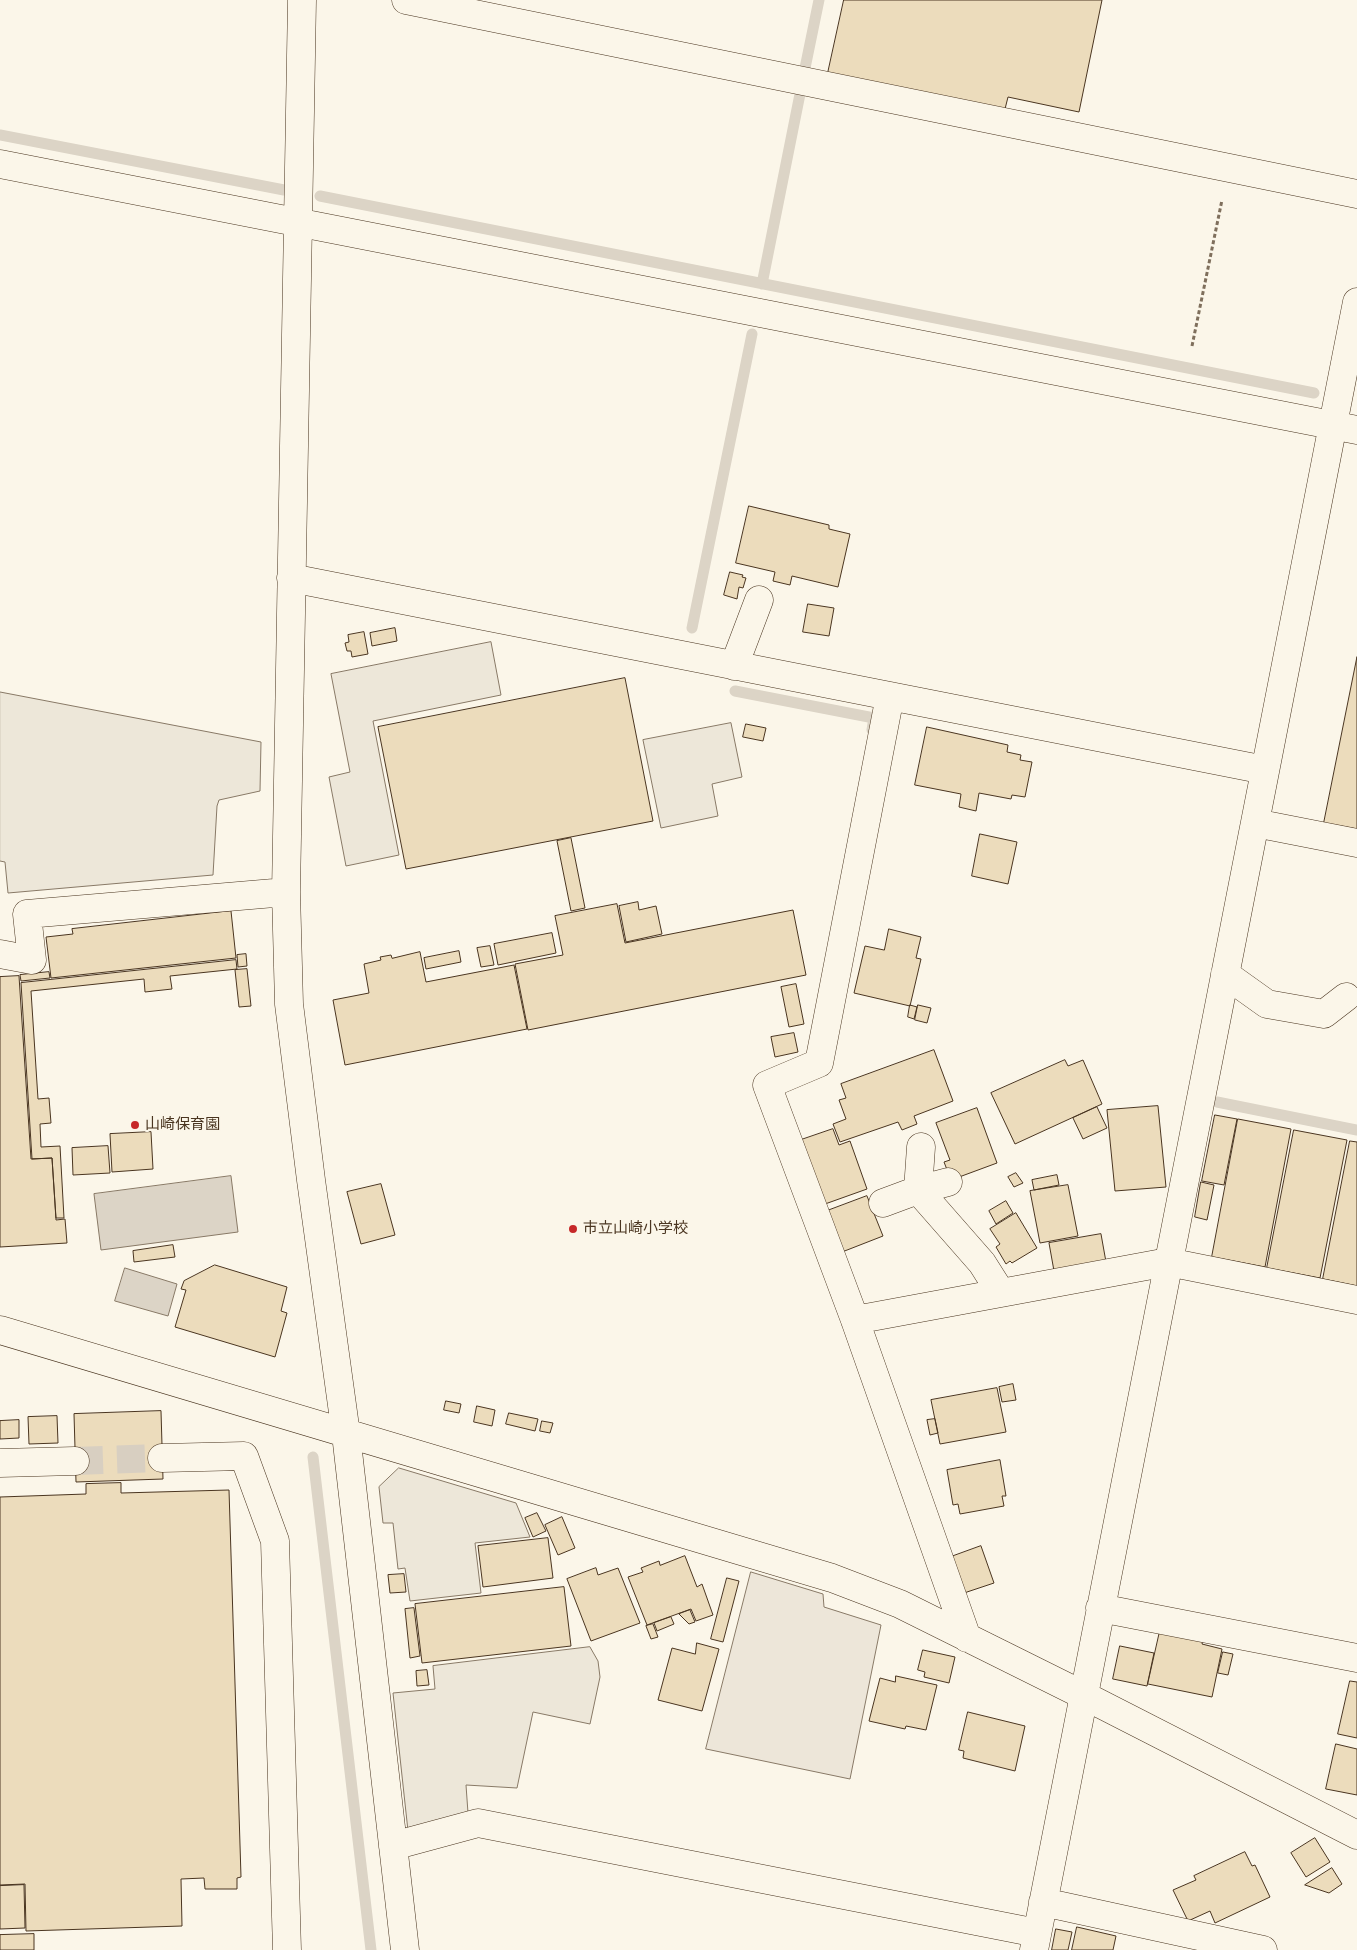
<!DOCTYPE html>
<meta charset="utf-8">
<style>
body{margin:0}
canvas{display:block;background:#fbf6e9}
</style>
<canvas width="1357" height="1950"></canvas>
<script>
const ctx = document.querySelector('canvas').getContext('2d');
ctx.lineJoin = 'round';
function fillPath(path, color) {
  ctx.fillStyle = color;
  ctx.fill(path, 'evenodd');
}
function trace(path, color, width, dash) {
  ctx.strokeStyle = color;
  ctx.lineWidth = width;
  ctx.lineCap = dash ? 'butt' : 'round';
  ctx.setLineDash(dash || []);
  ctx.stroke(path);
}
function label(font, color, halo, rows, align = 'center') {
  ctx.font = font + ' Literata,"Noto Sans JP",serif';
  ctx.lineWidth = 4;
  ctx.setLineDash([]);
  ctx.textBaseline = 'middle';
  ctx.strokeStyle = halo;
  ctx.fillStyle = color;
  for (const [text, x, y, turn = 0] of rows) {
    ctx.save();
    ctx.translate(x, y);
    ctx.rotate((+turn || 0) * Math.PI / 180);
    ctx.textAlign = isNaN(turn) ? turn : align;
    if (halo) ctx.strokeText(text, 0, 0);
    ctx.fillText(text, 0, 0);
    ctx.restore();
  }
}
const green = new Path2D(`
 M751 1572 823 1594 824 1607 881 1625 850 1779 706 1749Z`);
const parking = new Path2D(`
 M491 642 501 695 373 721 399 855 346 866 329 777 350 772 331 674Z
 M0 692 261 742 260 791 219 800 217 806 213 875 8 893 5 862 0 861Z
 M731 723 742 777 712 784 718 816 661 828 643 740Z
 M399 1468 516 1503 530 1537 475 1543 481 1593 410 1601 405 1568 398 1569 393 1523H383L379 1487Z
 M590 1647 598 1661 600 1677 590 1724 533 1712 517 1788 466 1785 468 1813 408 1831 393 1693 435 1689 433 1666Z`);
const water = new Path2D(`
 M231 1176 238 1232 101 1250 94 1194Z
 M125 1268 177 1284 168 1316 115 1301Z`);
const stream = new Path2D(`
 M804 73 819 0
 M0 135 284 190
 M320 196 1314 393
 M762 284 801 89
 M692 628 752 334
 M735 691 874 718 872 730
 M1217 1102 1357 1130
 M313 1457 371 1950`);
const building = new Path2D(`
 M844 0H1102L1079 112 1008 97 1005 109 828 73Z
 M749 506 829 525V529L850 534 838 587 792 576 790 585 773 581 775 572 736 563Z
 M730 572 743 575 742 577 746 578 743 588 739 587 737 599 724 595Z
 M808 604 834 608 829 636 803 632Z
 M395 628 397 641 372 646 370 633Z
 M364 632 368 654 352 657 351 651H347L345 643 349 642 348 635Z
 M1357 657V829L1324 823Z
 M625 678 653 821 406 869 378 727Z
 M746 724 766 728 763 741 743 737Z
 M927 727 1008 745 1007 752 1021 755 1020 760 1032 762 1025 797 1012 795 1011 799 979 793 976 811 959 807 961 794 915 785Z
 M980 834 1017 842 1008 884 972 876Z
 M571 838 585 908 571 911 557 841Z
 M638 902 639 910 656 906 662 934 626 942 619 906Z
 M617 904 625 943 793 910 806 975 528 1030 515 964 563 955 555 916Z
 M231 911 236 958 51 978 46 937 73 934 72 929Z
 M889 929 921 937 916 958 921 959 910 1006 854 993 865 946 884 950Z
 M552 933 556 953 498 965 494 944Z
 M490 946 494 965 481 967 477 948Z
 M459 951 461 962 426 969 424 958Z
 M420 952 426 982 514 965 527 1029 345 1065 333 1000 369 993 364 964 381 960 380 957 391 955 392 958Z
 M246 954 247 966 238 967 237 955Z
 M236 960 237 969 170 976 172 989 145 992 144 979 31 991 38 1099 49 1098 51 1123 40 1124 41 1147 60 1146 64 1218H56L52 1158 32 1159 21 983Z
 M247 969 251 1006 239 1007 235 970Z
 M49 972 50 978 21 981 20 975Z
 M19 976 31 1159 52 1158 56 1220 65 1219 67 1243 0 1247V977Z
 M796 984 804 1024 789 1027 781 987Z
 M910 1005 917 1007 914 1019 908 1017Z
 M918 1005 931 1008 927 1023 915 1020Z
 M794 1033 798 1052 775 1057 771 1037Z
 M934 1050 953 1101 914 1116 917 1124 902 1130 898 1122 840 1142 833 1124 846 1119 839 1100 846 1098 841 1084Z
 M1065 1060 1068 1066 1083 1060 1102 1104 1015 1144 991 1093Z
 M1158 1106 1166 1187 1115 1191 1107 1110Z
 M1097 1107 1107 1128 1083 1139 1073 1118Z
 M977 1108 997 1163 951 1180 944 1162 950 1160 936 1123Z
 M1215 1115 1237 1119 1224 1185 1202 1181Z
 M1238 1119 1291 1129 1265 1267 1212 1257Z
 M833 1129 839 1145 850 1141 867 1189 825 1204 801 1140Z
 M1294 1130 1347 1140 1320 1278 1267 1268Z
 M151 1132 153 1169 112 1172 110 1134Z
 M1350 1141 1357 1142V1286L1323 1279Z
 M108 1146 110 1173 73 1175 72 1148Z
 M1016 1173 1023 1183 1014 1187 1008 1177Z
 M1057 1175 1059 1185 1034 1190 1032 1180Z
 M1201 1182 1214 1185 1207 1220 1195 1217Z
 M381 1184 395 1235 361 1244 347 1192Z
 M1068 1185 1078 1236 1040 1243 1030 1191Z
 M867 1196 883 1236 842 1252 827 1211Z
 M1006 1201 1013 1213 996 1224 989 1211Z
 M1016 1213 1037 1248 1012 1263 1010 1261 1006 1264 996 1247 1000 1244 990 1229Z
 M1101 1234 1106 1262 1054 1271 1049 1243Z
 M173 1245 175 1257 134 1262 133 1251Z
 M215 1265 287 1287 281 1311 287 1313 275 1357 175 1327 186 1290 181 1289 184 1281Z
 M1013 1384 1016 1400 1002 1402 999 1387Z
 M997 1388 1006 1432 940 1444 931 1400Z
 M446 1401 461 1404 459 1413 444 1410Z
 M477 1406 495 1410 492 1426 474 1422Z
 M161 1411 163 1479 76 1482 74 1414Z
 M509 1413 538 1419 535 1431 506 1424Z
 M57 1416 58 1443 29 1444 28 1417Z
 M935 1419 938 1433 930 1435 927 1420Z
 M19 1420V1438L0 1439V1421Z
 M542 1421 553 1423 550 1433 540 1431Z
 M1000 1460 1006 1496H1002L1004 1506 960 1514 958 1504 953 1505 947 1470Z
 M121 1483V1493L229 1490 241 1877 237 1878V1889H205L204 1878 181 1879 182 1926 26 1931 25 1884 0 1885V1497L86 1494V1484Z
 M537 1513 546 1531 533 1537 525 1518Z
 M562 1517 575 1548 558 1555 545 1525Z
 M548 1538 553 1578 483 1587 478 1546Z
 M981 1546 994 1583 961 1594 948 1558Z
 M685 1556 697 1587 702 1584 713 1615 696 1621 691 1609 647 1625 628 1577 643 1572 641 1568 659 1561 660 1565Z
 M596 1568 598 1575 618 1568 640 1623 591 1641 567 1579Z
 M404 1574 406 1592 390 1593 388 1575Z
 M727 1578 739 1581 723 1642 711 1639Z
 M564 1587 571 1646 422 1663 415 1604Z
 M414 1608 420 1656 410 1658 405 1609Z
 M690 1610 695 1622 689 1624 679 1614Z
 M671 1617 674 1624 657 1631 654 1623Z
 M653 1624 658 1637 651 1639 646 1626Z
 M1160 1631 1203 1640 1202 1644 1222 1649 1212 1697 1148 1684Z
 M697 1643 719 1649 702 1711 658 1700 672 1648 695 1654Z
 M1120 1646 1154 1653 1147 1686 1113 1679Z
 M923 1650 955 1657 949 1683 924 1677 925 1672 918 1670Z
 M1223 1652 1233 1654 1228 1675 1218 1673Z
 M427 1670 429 1685 417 1686 416 1671Z
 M896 1676 937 1685 926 1730 906 1726 905 1729 869 1721 880 1678 895 1682Z
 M1350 1681 1357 1682V1738L1338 1734Z
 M968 1712 1025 1726 1015 1771 963 1758 964 1751 959 1750Z
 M1336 1744 1357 1749V1795L1326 1789Z
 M1315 1838 1330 1862 1306 1877 1291 1853Z
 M1245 1852 1252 1866 1255 1865 1270 1897 1215 1923 1210 1911 1188 1921 1173 1890 1196 1880 1194 1876Z
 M1332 1868 1342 1884 1329 1893 1305 1885Z
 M24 1885 25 1928 0 1929V1886Z
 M1077 1927 1116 1936 1113 1950H1072Z
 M1056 1929 1072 1932 1068 1950H1052Z
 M34 1934V1950H0V1935Z`);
const minorTunnel = new Path2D(`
 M75 1461 162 1458`);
const path = new Path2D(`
 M1192 346 1222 200`);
const minor = new Path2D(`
 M302 0 286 892 289 1004 311 1180 346 1434 405 1950
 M406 0 1357 194
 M0 164 1357 430
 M291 578 1265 770
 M734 666 759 600
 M890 696 819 1063 767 1085 855 1320 967 1638
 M1255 823 1357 843
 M0 954 32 960 27 914 286 892
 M1225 974 1267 1004 1324 1014 1346 997
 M921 1147 918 1190 982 1263 1001 1293
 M883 1203 918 1190 948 1182
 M855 1320 1168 1262 1357 1300
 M0 1330 832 1578 900 1604 1083 1695 1357 1835
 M162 1458 244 1456 275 1541 287 1950
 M0 1463 75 1461
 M1100 1608 1357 1658
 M393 1846 478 1823 1037 1933
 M1043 1902 1263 1950
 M1034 1950 1357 302`);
const markers = [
 [135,1125,5,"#c62828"],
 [573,1229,5,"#c62828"]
];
const poiNames = [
 ["山崎保育園",145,1125],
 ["市立山崎小学校",583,1229]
];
fillPath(green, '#ede6d9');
trace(green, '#887966', 1);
fillPath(parking, '#ede7d9');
trace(parking, '#887966', 1);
fillPath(water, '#dcd4c6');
trace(water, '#887966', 1);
trace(stream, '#dcd4c6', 11);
fillPath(building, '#ecdcbc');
trace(building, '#4a3520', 1);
trace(minorTunnel, '#d8cfc1', 28, [28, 14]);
trace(minor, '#4a3520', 29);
trace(path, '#7f6f5c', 3, [4, 2.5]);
trace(minor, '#fbf6e9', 28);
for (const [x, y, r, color] of markers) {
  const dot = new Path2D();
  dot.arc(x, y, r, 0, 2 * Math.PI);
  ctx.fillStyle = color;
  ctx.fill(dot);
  trace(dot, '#fbf6e9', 2);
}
label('15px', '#4a3520', '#fbf6e9', poiNames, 'left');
</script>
